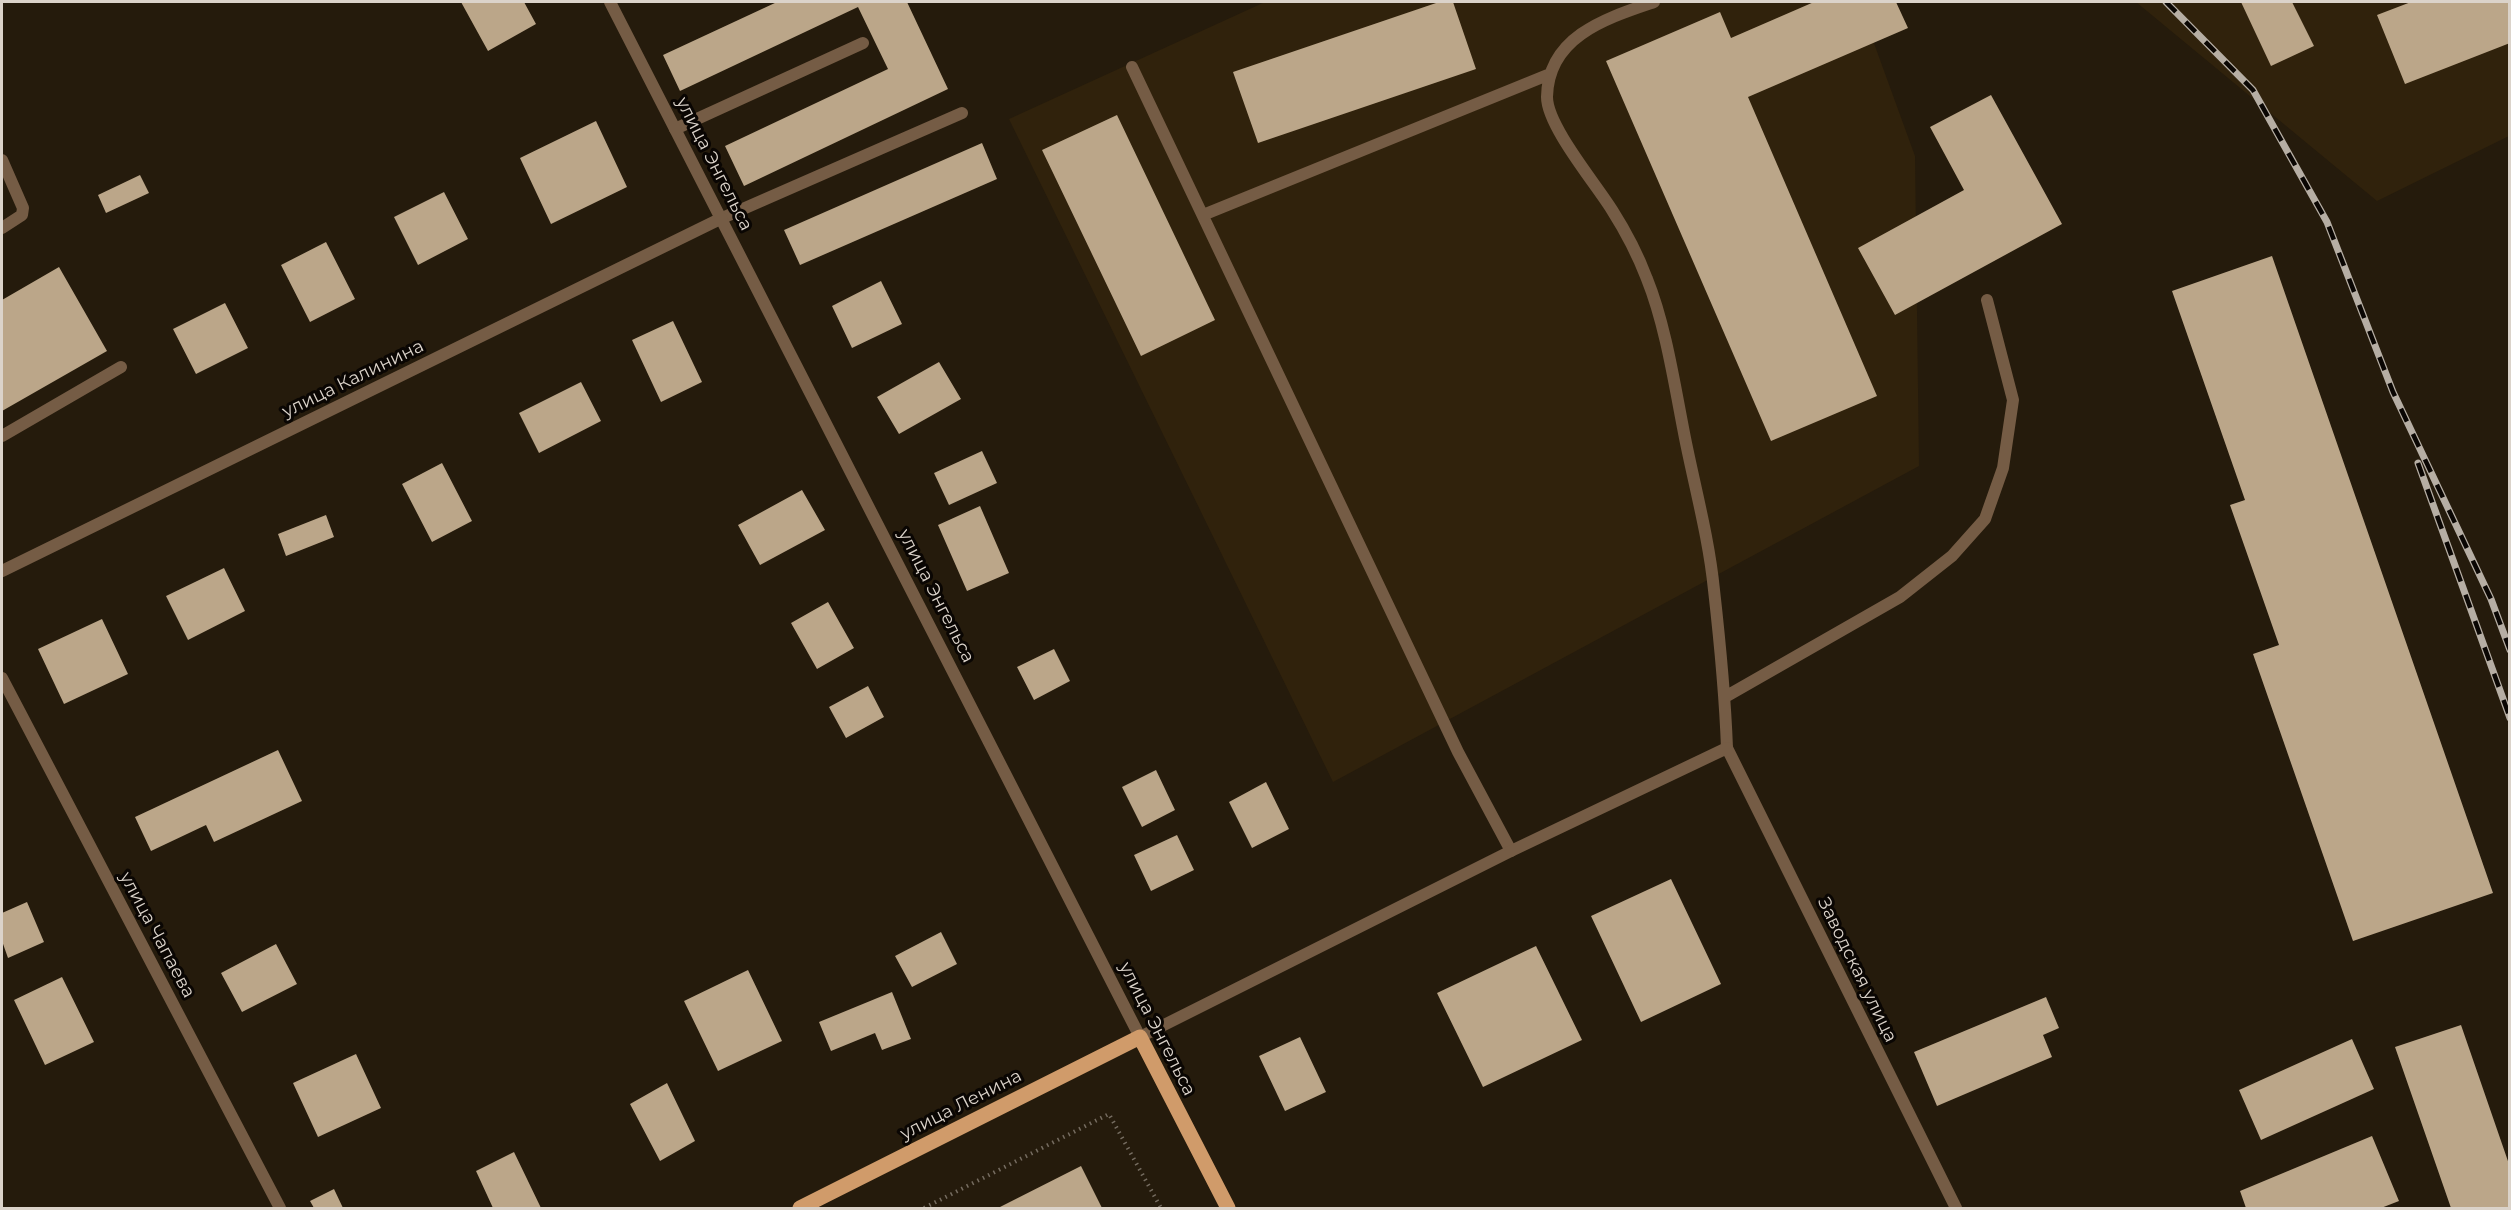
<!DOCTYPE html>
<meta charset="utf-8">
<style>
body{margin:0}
#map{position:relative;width:2511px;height:1210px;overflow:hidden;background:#251b0c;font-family:Montserrat,sans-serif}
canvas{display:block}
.frame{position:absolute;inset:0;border:3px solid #dbd3ca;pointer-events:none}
</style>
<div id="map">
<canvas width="2511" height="1210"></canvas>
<div class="frame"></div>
</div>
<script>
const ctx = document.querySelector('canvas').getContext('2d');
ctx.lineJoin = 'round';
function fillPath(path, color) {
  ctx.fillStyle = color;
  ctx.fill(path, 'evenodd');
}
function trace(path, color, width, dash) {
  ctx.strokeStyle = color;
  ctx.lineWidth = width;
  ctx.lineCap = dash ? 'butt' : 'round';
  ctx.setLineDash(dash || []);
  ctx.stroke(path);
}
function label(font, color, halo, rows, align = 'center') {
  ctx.font = font + ' Montserrat,sans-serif';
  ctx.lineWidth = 6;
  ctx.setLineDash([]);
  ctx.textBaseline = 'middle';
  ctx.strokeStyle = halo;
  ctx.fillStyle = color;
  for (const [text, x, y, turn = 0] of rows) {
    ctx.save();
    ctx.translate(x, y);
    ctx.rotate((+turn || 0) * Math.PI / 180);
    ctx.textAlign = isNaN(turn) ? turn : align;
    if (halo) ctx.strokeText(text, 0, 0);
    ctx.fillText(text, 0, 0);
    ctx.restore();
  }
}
const built = new Path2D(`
 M1265 2H1859L1915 156 1919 466 1333 782 1009 119Z
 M2136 2H2509V136L2377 201Z`);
const building = new Path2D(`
 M461 2H524L536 24 488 51Z
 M777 2H907L948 89 744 186 725 146 888 69 858 7 680 91 663 55Z
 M1439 2H1453L1476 69 1258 143 1233 72Z
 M1814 2H1896L1908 28 1748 97 1877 396 1771 441 1606 61 1720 12 1731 38Z
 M2241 2H2292L2314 46 2271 66Z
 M2411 2H2510V43L2405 84 2377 15Z
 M1991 95 2062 224 1895 315 1858 248 1964 190 1930 127Z
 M1117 115 1215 320 1141 356 1042 150Z
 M596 121 627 187 551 224 520 158Z
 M982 143 997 179 800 265 784 230Z
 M140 175 149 193 106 213 98 195Z
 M444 192 468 239 418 265 394 217Z
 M326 242 355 299 310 322 281 265Z
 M2272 256 2493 893 2353 941 2253 654 2279 645 2230 505 2245 500 2172 291Z
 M59 267 107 351 2 411V300Z
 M881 281 902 324 852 348 832 306Z
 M225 303 248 348 196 374 173 329Z
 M673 321 702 382 661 402 632 340Z
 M939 362 961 399 899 434 877 397Z
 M581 382 601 421 539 453 519 413Z
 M982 451 997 483 949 505 934 473Z
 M442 463 472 521 432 542 402 484Z
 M802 490 825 530 760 565 738 525Z
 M980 506 1009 573 967 591 938 525Z
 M326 515 334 537 286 556 278 534Z
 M224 568 245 611 188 640 166 596Z
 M828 602 854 648 817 669 791 623Z
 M102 619 128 674 64 704 38 649Z
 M1054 649 1070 681 1034 700 1017 667Z
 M868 686 884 717 846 738 829 707Z
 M278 750 302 801 214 842 206 825 151 851 135 817Z
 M1156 770 1175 810 1142 827 1122 787Z
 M1266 782 1289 829 1252 848 1229 802Z
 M1177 835 1194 870 1151 891 1134 855Z
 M1671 879 1721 984 1641 1022 1591 916Z
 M27 902 44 942 8 958 2 941V913Z
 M941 932 957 964 912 987 895 956Z
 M276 944 297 984 242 1012 221 973Z
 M1536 946 1582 1040 1483 1087 1437 993Z
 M748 970 782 1041 718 1071 684 1001Z
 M62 977 94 1042 45 1065 14 1000Z
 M892 992 911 1039 882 1050 875 1033 831 1051 819 1022Z
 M2046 997 2059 1028 2043 1035 2052 1057 1937 1106 1914 1052Z
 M2461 1025 2510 1167V1208H2451L2395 1047Z
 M1300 1037 1326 1092 1285 1111 1259 1056Z
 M2352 1039 2374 1089 2261 1140 2239 1090Z
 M356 1054 381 1108 318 1137 293 1083Z
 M667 1083 695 1141 660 1161 630 1104Z
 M2372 1136 2399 1201 2381 1208H2246L2240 1191Z
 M514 1152 541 1208H493L476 1171Z
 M1081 1166 1102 1208H998Z
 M334 1189 343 1208H314L310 1201Z`);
const path = new Path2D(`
 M924 1208 1109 1114 1161 1208`);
const lane = new Path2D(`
 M1654 2C1607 18 1548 36 1547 97 1547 126 1596 184 1612 210 1626 232 1638 255 1647 279 1666 326 1675 388 1685 438 1695 488 1709 539 1714 590 1720 643 1725 695 1727 748
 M1132 67 1458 752 1511 851
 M675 129 863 43
 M2 160 23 208 22 215 2 228
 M1203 215 1550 74
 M720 219 962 113
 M2 436 121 367
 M1725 697 1900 597 1952 556 1985 519 2003 468 2013 400 1987 300`);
const street = new Path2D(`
 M610 2 1140 1037 1511 851 1727 748 1956 1208
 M2 571 720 219
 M2 678 280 1208`);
const primary = new Path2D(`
 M800 1208 1140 1037 1228 1208`);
const rail = new Path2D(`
 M2166 2 2253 90 2327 222 2393 392 2491 599 2510 650
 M2418 463 2510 718`);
const streetNames = [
 ["улица Энгельса",714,164,63],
 ["улица Калинина",353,379,-26],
 ["улица Энгельса",936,596,63],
 ["улица Чапаева",157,935,62],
 ["Заводская улица",1857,970,64],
 ["улица Энгельса",1157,1029,63],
 ["улица Ленина",961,1105,-27]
];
fillPath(built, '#30220c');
fillPath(building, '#bba689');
trace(path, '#756c60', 4, [1.5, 4.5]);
trace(lane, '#755c45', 12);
trace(street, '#755c45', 12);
trace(primary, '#d09b6a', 15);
trace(rail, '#b6aea4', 7);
trace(rail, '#0a0603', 4.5, [14]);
label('18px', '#dbd3ca', '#0a0603', streetNames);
</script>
